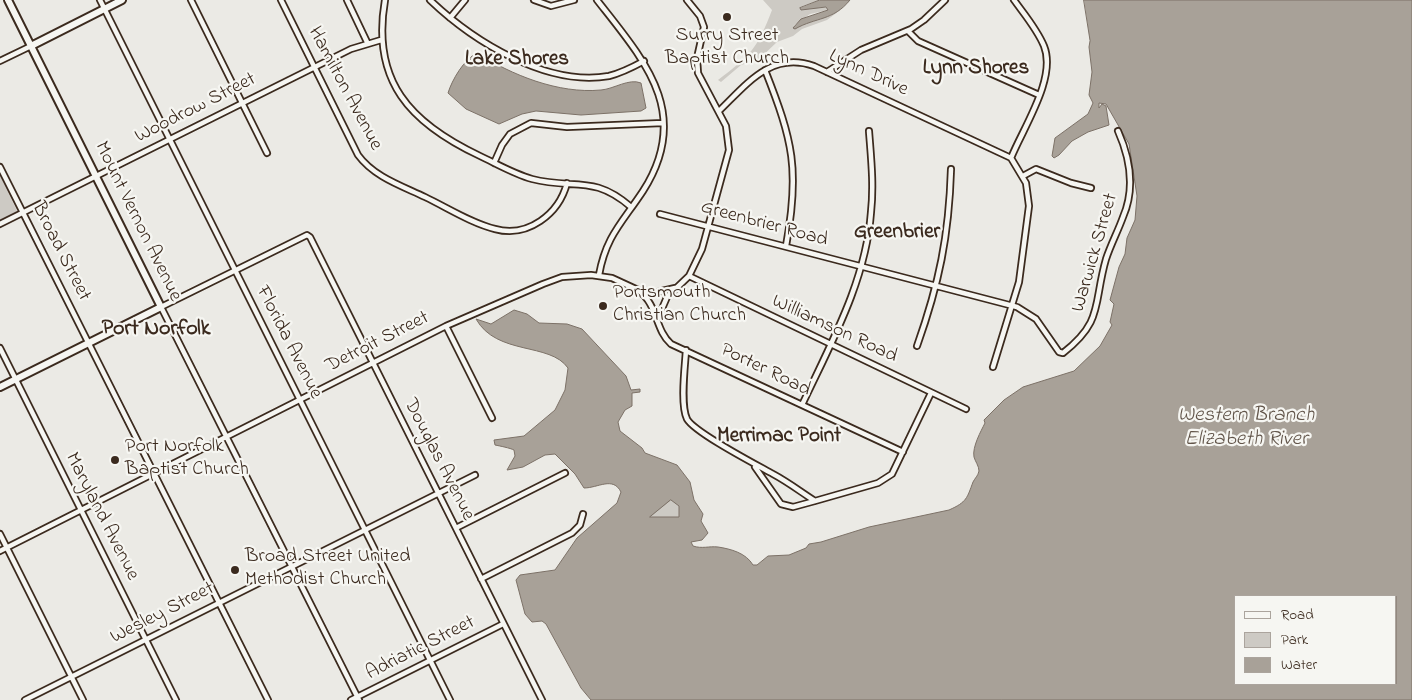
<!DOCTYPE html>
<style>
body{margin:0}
#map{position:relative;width:1412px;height:700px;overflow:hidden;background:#ebeae5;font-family:"Indie Flower",sans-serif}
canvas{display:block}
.legend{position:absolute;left:1234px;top:595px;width:162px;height:90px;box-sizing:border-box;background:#f6f6f2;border:1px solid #aba49d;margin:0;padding:6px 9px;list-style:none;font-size:15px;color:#3b2a1e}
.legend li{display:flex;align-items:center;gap:10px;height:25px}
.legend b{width:25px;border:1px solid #aba49d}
</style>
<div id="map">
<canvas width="1412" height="700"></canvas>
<ul class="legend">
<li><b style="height:6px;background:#f6f6f2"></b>Road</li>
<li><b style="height:14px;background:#cdcac4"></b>Park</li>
<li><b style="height:14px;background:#a8a198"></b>Water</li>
</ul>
</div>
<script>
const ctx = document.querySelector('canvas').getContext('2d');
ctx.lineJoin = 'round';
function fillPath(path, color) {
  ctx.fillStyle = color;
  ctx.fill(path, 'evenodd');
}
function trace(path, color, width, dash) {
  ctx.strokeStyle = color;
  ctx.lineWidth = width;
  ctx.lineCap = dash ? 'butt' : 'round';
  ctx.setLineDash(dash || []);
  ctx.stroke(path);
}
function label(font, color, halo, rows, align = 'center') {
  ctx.font = font + ' "Indie Flower",sans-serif';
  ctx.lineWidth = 4.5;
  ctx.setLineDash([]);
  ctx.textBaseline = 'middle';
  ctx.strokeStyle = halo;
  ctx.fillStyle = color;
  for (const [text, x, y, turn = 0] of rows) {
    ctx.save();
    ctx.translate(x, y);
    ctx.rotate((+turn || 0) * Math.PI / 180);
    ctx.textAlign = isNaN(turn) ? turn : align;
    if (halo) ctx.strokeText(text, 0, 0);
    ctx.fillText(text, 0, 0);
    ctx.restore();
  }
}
const green = new Path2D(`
 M763 0H820L800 7 828 8V10L810 14 793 26C812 20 827 20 843 8L827 20 802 29 793 36 777 42 758 60 741 65 721 82 718 80C751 55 757 49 772 10Z
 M0 176 17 211 0 222Z
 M660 496 684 504 678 534 633 511Z`);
const water = new Path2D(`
 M820 0H850C833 21 816 17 795 29L793 28 801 19 828 10 826 7 801 10 800 8Z
 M1084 0H1412V700H591L581 688 546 624 542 621 532 622 525 614 516 580 520 575 555 570 577 538 617 503 621 492C613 476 598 488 584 488L575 474 555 454 545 455 523 467 507 470 515 456 514 450C510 448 500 446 495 445L494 440 524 436 555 410 565 390 568 368C550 342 497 356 476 319L491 324 514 310 527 314 539 323 567 324 582 329 626 376 631 390 640 389V392L632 393V406L625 410 618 422 620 431 642 448 645 453 677 465 690 482 694 500 703 514 701 521 708 533 702 540 691 542 693 546C702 549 709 546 718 547 731 549 746 553 753 565H757L768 556 789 555 806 548 809 544 821 542 869 527 949 510C967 502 967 498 973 482 975 478 978 476 979 471 979 466 975 461 974 457 972 447 981 431 985 423L984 420 1004 400 1023 387 1074 371 1100 346 1112 325 1110 322 1114 304 1110 300 1119 267 1125 254 1127 238 1135 220 1137 196 1129 144 1106 104 1099 103V108L1102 104 1106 106 1109 125 1088 132 1072 141 1059 155 1054 158 1052 156 1055 138 1088 114 1093 103 1089 95 1092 72 1089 47 1090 41ZM671 500 679 506V517H650ZM1236 596H1396V684H1236Z
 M477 53C512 75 558 94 601 90 614 89 629 78 641 83L646 108 641 111 581 115 536 111 522 114 499 124 466 109 448 93C452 80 464 59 477 53Z`);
const street = new Path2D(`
 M100 0 450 700
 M191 0 267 153
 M281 0 358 155C374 177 402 186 425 197 448 208 471 223 495 229 528 238 559 214 567 183
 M347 0 367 42
 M385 0C371 81 410 123 480 156 497 164 514 174 532 179 574 190 593 174 631 207
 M430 0C473 41 546 87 609 76 621 73 633 67 644 61
 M534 0 551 6 574 0
 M597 0C644 60 693 113 643 191 622 223 606 236 599 275
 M450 18 465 0
 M908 31 918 41 1039 95
 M0 61 31 46
 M765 70C793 141 800 170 786 246
 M827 72 861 50 911 29 924 20 945 0
 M719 111C747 84 771 51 814 66L1011 158 1026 183 1029 206 1019 282 993 367
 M1011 158C1023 128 1057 78 1044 46 1037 29 1024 14 1014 0
 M494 163 502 145 510 134 531 123 567 127 663 123
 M0 167 268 700
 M1023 176 1036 169 1071 183 1091 188
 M660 214 1017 307 1036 319 1059 352 1063 353C1104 321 1093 304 1106 259 1111 244 1118 231 1123 217 1135 189 1130 158 1118 131
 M0 224 351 49 381 40
 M689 276 966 409
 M639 291C658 305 655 330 671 344L903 452
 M658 318 667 297 689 276 702 249 729 150 726 126 698 73 697 58 704 27 700 16 687 0
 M446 326 492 418
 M917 346C939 284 949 236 951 169
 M0 348 176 700
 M686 350C685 366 680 405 687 419 695 433 757 465 773 474 788 482 801 492 815 501L878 483 892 474 931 393
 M802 405C831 343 866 281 871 212 874 184 871 158 869 131
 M755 467 781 504 793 507 815 501
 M456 528 565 473
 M0 534 83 700
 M0 551 446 326 543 284 562 277 591 275 612 278 638 290 653 293 675 288
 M481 579 572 533 580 525 583 514
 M25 700 475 475
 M351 700 503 624
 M359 700 161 307 307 235 310 237 542 700`);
const secondary = new Path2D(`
 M31 46 122 0
 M0 387 161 307 8 0`);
const markers = [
 [727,17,5,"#3b2a1e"],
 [603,306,5,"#3b2a1e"],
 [115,460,5,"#3b2a1e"],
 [235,570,5,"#3b2a1e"]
];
const poiNames = [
 ["Surry Street",727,37,"center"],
 ["Baptist Church",727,60,"center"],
 ["Portsmouth",613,294],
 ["Christian Church",613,317],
 ["Port Norfolk",125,448],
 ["Baptist Church",125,471],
 ["Broad Street United",245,558],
 ["Methodist Church",245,581]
];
const streetNames = [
 ["Lynn Drive",868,74,25],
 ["Hamilton Avenue",344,89,62],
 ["Woodrow Street",196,109,-27],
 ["Mount Vernon Avenue",137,222,64],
 ["Greenbrier Road",764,225,15],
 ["Broad Street",60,252,63],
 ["Warwick Street",1096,253,-74],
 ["Williamson Road",834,330,25],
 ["Florida Avenue",288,343,63],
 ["Detroit Street",378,343,-27],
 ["Porter Road",765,371,26],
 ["Douglas Avenue",438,460,63],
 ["Maryland Avenue",101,517,63],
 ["Wesley Street",163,614,-27],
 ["Adriatic Street",421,649,-27]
];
const neighbourhoodNames = [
 ["Lake Shores",517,61],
 ["Lynn Shores",976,70],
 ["Greenbrier",897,234],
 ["Merrimac Point",779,438]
];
const waterNames = [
 ["Western Branch",1246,417],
 ["Elizabeth River",1246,441]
];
const quarterNames = [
 ["Port Norfolk",156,330]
];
fillPath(green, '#cdcac4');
fillPath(water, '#a8a198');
trace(water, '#7c7167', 1);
trace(street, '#3b2a1e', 8);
trace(secondary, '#3b2a1e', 10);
trace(street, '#f6f6f2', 4.5);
trace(secondary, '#f6f6f2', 6);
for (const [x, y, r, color] of markers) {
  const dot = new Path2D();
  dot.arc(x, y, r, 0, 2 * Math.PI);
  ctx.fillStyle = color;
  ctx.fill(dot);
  trace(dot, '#f6f6f2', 2);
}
label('20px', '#3b2a1e', '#f6f6f2', poiNames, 'left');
label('20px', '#3b2a1e', '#f6f6f2', streetNames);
label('bold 21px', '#3b2a1e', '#f6f6f2', neighbourhoodNames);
label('italic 21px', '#615449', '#f6f6f2', waterNames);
label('bold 22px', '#3b2a1e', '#f6f6f2', quarterNames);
</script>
